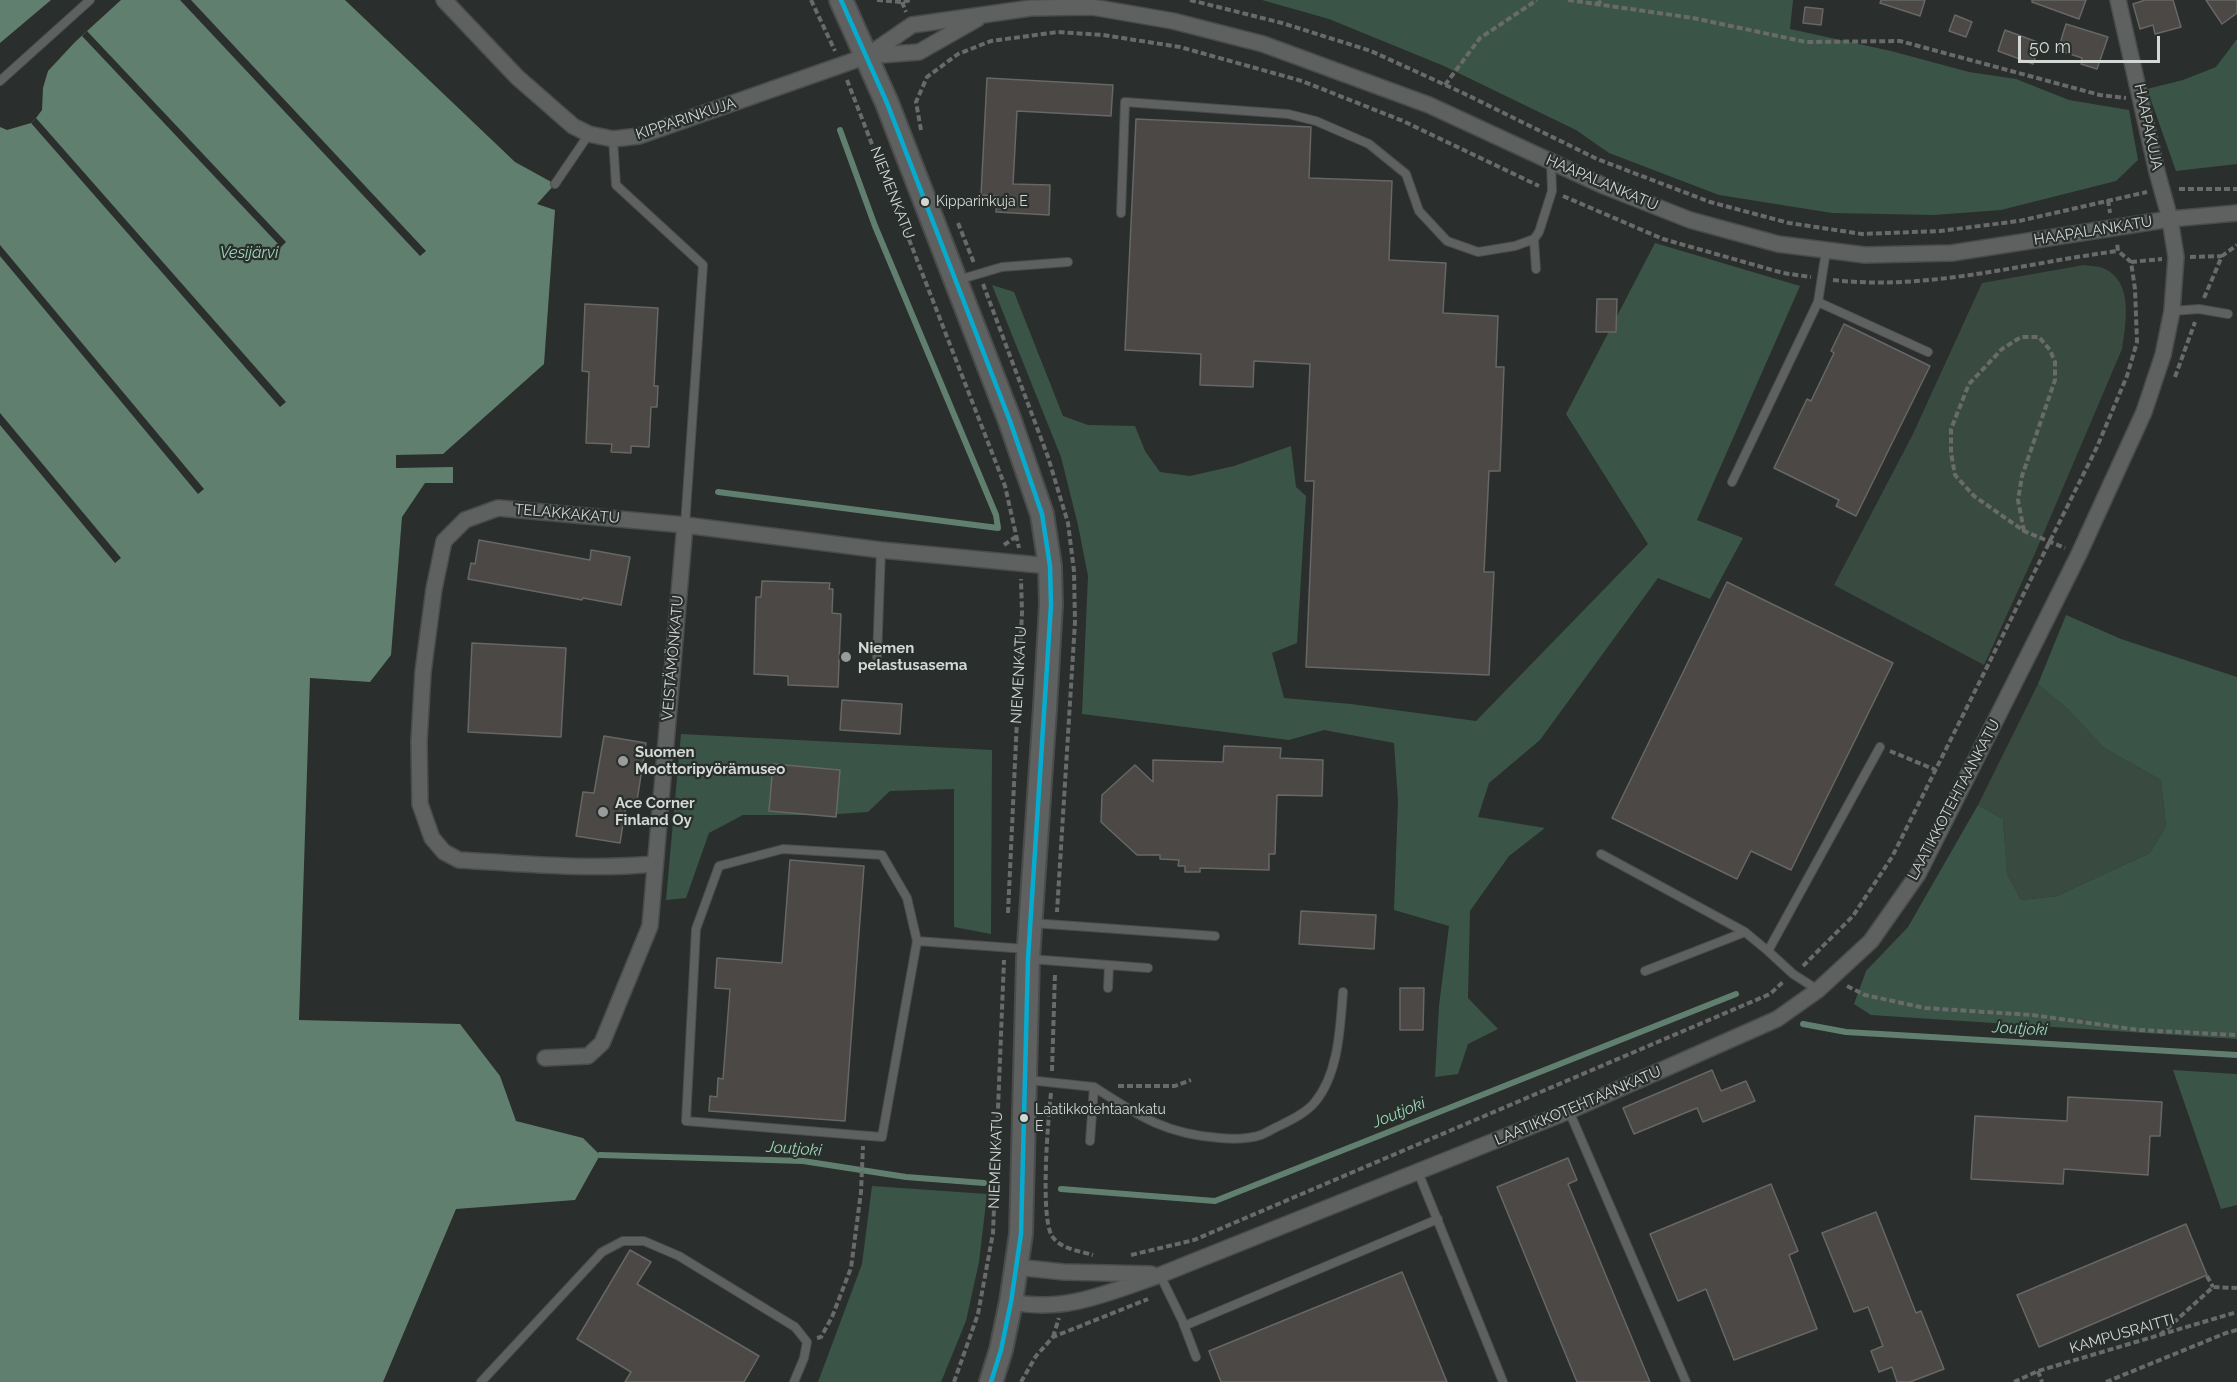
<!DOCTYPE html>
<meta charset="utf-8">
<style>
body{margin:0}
#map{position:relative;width:2237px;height:1382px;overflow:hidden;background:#2a2e2c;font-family:Raleway,sans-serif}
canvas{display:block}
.scale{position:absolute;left:2018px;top:36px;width:142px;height:27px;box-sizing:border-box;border:3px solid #d4d8d5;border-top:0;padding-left:8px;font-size:18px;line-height:21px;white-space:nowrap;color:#d4d8d5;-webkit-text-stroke:4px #292f2c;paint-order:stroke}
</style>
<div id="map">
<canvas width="2237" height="1382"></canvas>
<div class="scale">50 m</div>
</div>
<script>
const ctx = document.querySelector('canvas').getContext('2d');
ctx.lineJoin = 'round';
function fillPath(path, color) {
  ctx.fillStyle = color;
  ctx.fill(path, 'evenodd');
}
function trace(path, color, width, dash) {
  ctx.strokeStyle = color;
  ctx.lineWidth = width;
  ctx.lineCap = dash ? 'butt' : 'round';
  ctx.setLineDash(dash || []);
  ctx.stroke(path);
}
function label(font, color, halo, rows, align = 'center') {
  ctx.font = font + ' Raleway,sans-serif';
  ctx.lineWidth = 4.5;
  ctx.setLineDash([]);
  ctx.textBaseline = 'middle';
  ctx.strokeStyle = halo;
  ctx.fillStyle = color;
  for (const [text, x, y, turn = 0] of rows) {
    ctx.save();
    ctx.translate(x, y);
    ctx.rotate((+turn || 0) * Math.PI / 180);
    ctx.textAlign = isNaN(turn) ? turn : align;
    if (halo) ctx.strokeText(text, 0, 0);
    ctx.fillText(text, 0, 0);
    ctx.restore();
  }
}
const green = new Path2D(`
 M2084 265C2090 266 2097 266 2103 268 2134 281 2126 323 2122 349L2036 551 1984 665 1834 585 1913 434 1982 283Z
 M2038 684 2070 711 2104 748 2161 780 2166 826 2150 853 2057 896 2021 900 2007 874 2003 819 1978 805Z`);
const forest = new Path2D(`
 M1262 0H1793L1790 29 1891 51 1969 72 2016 79 2069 100 2129 110 2138 160 2116 181 2001 210 1934 215 1832 213 1719 195 1609 153 1576 130 1444 66 1329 19Z
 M2237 39V164L2176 171 2147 89 2183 80 2216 67Z
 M1655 243 1800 286 1697 520 1743 538 1710 599 1658 578 1540 740 1489 783 1478 817 1545 828 1509 856 1470 911 1468 998 1498 1029 1468 1044 1458 1074 1435 1077 1439 1006 1449 926 1394 910 1398 801 1394 743 1324 730 1289 740 1082 714 1088 576 1078 525 1061 457 992 285 1014 292 1063 416 1088 425 1135 426 1145 451 1160 472 1190 476 1234 466 1291 446 1296 487 1306 496 1297 643 1272 653 1284 698 1351 704 1476 721 1648 544 1566 414Z
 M2066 615 2121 639 2237 677V1039L1871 1015 1854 1004 1866 971 1908 927 1978 805 2003 819 2007 874 2021 900 2057 896 2150 853 2166 826 2161 780 2104 748 2070 711 2038 684Z
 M681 734 992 750 991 934 954 927V789L890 791 868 812 823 815H743L709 833 686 898 666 900Z
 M2173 1070 2237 1074V1205L2221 1209Z
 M872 1186 987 1194 979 1262 966 1321 941 1382H818L862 1264Z`);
const water = new Path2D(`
 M0 0H51L0 43Z
 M121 0H345L515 162 555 184 537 204 555 210 544 364 443 454 396 455V468L453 467V483H425L402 517 391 655 370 682 310 678 299 1020 460 1024 500 1076 516 1121 583 1138 600 1155 575 1200 456 1209 383 1382H0V127L7 130 31 123 36 118 42 110 43 88 48 71 75 42Z`);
const pier = new Path2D(`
 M180 0H191L426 251 420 256Z
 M87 31 286 242 281 247 82 36Z
 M36 118 286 402 280 407 31 123Z
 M0 245 204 489 198 494 0 256Z
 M0 413 121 558 115 563 0 425Z`);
const stream = new Path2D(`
 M718 492 998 528 996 515 875 226 840 130
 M1803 1024 1846 1032 2237 1055
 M600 1155 803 1161 906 1177 984 1183
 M1061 1189 1215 1201 1736 994`);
const building = new Path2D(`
 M1881 0H1925L1920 16 1880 3Z
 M2032 0H2086L2079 19 2032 2Z
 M2145 0H2173L2181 27 2155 34 2153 25 2140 29 2133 4Z
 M2206 0H2237V13L2222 24Z
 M1805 7 1823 9 1821 25 1803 23Z
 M1955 15 1972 22 1966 37 1949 31Z
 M2066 24 2108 37 2097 69 2081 64 2082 58 2058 50Z
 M2005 30 2040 43 2033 64 1998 51Z
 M987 78 1113 85 1111 116 1017 111 1013 184 1050 185 1049 215 996 212 997 196 981 195Z
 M1136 119 1311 127 1309 178 1392 181 1389 260 1446 263 1443 313 1498 316 1496 367H1504L1500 471H1489L1484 572H1494L1489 675 1306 667 1314 481H1305L1310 364 1254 361 1253 387 1200 385 1201 354 1125 350Z
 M1597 299H1617L1616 332H1596Z
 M585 304 658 308 654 386H658L657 407H651L649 447 631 446V453L611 452 612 444 586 443 589 372 582 371Z
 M1844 324 1930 366 1856 516 1836 506 1839 500 1774 468 1807 399 1811 401 1834 353 1831 351Z
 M479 540 590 560 591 550 630 557 621 605 583 598 582 600 468 579 471 563 475 564Z
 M762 581 830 583 829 589H833L832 613 841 614 838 687 788 685V676L754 674 756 597H761Z
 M1727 582 1893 663 1791 870 1751 851 1737 879 1612 818Z
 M472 643 566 648 561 737 468 732Z
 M842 700 902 704 900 734 840 730Z
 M604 736 646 743 637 801 627 799 620 843 576 836 583 792 594 793Z
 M1224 746 1281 748 1280 758 1323 760 1322 796 1277 795 1275 854H1269V870L1200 868V872H1185V866H1178L1179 860 1160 859V855H1137L1101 822 1102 795 1135 765 1153 782V760L1223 762Z
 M773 764 840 770 836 817 769 811Z
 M790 860 864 866 845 1121 709 1111 710 1096 717 1097 718 1078 723 1079 730 989 715 988 717 958 782 963Z
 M1301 911 1376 915 1374 949 1299 944Z
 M1400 988H1424L1423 1030H1400Z
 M1712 1070 1721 1091 1746 1081 1755 1101 1703 1122 1697 1108 1634 1134 1623 1108Z
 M2068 1097 2162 1102 2160 1136H2150L2148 1175 2064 1169 2063 1184 1971 1179 1975 1116 2067 1121Z
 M1568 1158 1577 1180 1568 1184 1650 1382H1577L1497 1187Z
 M1771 1184 1798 1251 1789 1255 1817 1329 1734 1360 1706 1289 1678 1301 1650 1234Z
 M1876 1212 1916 1313 1921 1311 1944 1369 1910 1382H1897L1892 1367 1879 1372 1871 1351 1883 1346 1868 1307 1854 1312 1822 1233Z
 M2186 1224 2207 1275 2039 1347 2017 1295Z
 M630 1250 651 1262 637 1284 759 1356 744 1382H625L631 1372 577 1339Z
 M1402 1272 1447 1382H1221L1209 1351Z`);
const path = new Path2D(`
 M811 0 835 51
 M877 0 902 2 911 0
 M1190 0 1282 23 1371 51 1463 93 1597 159 1710 202 1789 223 1862 234 1940 231 2019 221 2147 192
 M1568 0 1693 18 1806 42 1900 41 2100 95 2126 98
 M902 2 906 12
 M1596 4 1604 0
 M847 80 1005 486 1019 548
 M1445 85 1480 38 1537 0
 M921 130 916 102 927 77 958 54 991 41 1058 32 1103 35 1180 47 1302 81 1403 121 1539 186
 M2179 189H2237
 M1563 196 1663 239 1783 273 1811 277
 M2108 200 2110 213
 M958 223 974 263
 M2190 257 2222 256
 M2131 262 2162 259
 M1833 280C1929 291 2024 263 2118 251
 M983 284 1048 457 1068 523 1074 571 1075 622 1057 912
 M2204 298 2222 256 2237 245
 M2175 377 2195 322
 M2024 531 2018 500 2022 476 2055 380V362L2050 350 2039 337H2021L2002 349 1969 384 1951 429V453L1955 475 1974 496 2024 531 2065 548
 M1004 545 1017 536
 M1890 751 1936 770
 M1008 913 1022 612 1021 579
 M1803 966 1853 916 1892 857 2097 447 2127 376 2137 342 2135 289 2131 262 2118 251 2117 243
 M1847 986 1865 995 1925 1008 2032 1015 2139 1030 2237 1035
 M1052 1071 1055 973
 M1118 1086H1175L1191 1080
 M1051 1093C1048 1119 1040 1217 1052 1236 1060 1249 1080 1251 1093 1255
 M1131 1255 1194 1240 1770 994 1783 982
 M2207 1276 2213 1287
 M2160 1335 2213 1287 2237 1288
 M1053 1337 1059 1318
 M817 1338 821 1337 832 1317 851 1268 861 1192 863 1146
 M2038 1371 2042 1382
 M954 1382 978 1314 993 1233 1004 960
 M1021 1382 1036 1356 1053 1337 1148 1299
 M2014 1382 2038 1371 2237 1312
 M2106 1382 2226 1333 2237 1330`);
const lane = new Path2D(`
 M0 81 90 0
 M613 139 616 185 703 265 685 525
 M555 184 589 134
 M1121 213 1125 102 1288 114 1316 121 1369 144 1406 174 1419 211 1447 241 1478 252 1515 246 1534 239 1539 232 1552 191 1551 162
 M1534 239 1536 269
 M958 280 1002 267 1068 262
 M1818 302 1928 352
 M2172 311 2199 309 2228 314
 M1732 482 1818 302 1826 251
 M877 657 881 550
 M1601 854 1745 932 1768 951
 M1032 923 1215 936
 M917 941 882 1137 686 1121 696 929 719 866 783 849 882 855 907 898 917 941 1027 949
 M1030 959 1148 968
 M1645 971 1745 932
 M1108 988 1109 965
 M1818 990 1793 974 1768 951 1880 747
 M1028 1080 1094 1087 1090 1141
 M1094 1087C1139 1116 1165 1134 1220 1138 1232 1139 1249 1139 1261 1135 1268 1132 1274 1128 1281 1125 1293 1119 1307 1112 1315 1102 1339 1073 1340 1027 1343 992
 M1569 1111 1686 1382
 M1418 1172 1503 1382
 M1160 1275 1182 1320 1196 1357
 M1184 1326 1438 1219
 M481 1382 602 1252 623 1241H644L679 1256 795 1327 807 1342 804 1358 794 1382`);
const street = new Path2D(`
 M444 0 517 77 573 126 589 134 613 139 639 136 867 56 919 52 977 19
 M867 56 912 25 1031 8 1092 7 1173 21 1263 44 1429 105 1604 186 1690 220 1778 244 1865 255 1952 253 2170 219 2237 213
 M655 864C590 870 525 864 459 860L444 852 432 838 420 804 419 741 423 672 434 589 444 541 465 520 498 508 685 525 881 550 1050 566
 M545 1058 588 1056 602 1043 650 926 685 525
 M1016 1267 1064 1272 1151 1274
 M1011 1302C1065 1313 1110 1292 1160 1275L1569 1111 1777 1019 1818 990 1871 941 1918 874 2036 640 2079 554 2144 412 2163 355 2172 311 2176 257 2170 219 2157 172 2118 0`);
const secondary = new Path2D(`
 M841 0 887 103 1010 421 1042 514 1050 566 1051 605 1045 708 1028 959 1021 1234 1011 1302 1001 1350 991 1382`);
const bus1 = new Path2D(`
 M841 0 887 103 1010 421 1042 514 1050 566 1051 605 1028 959 1021 1234 1011 1302 1001 1350 991 1382`);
const markers = [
 [925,202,5,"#d4d8d5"],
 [846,657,6,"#989c9a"],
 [623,761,6,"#989c9a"],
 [603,812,6,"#989c9a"],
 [1024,1118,5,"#d4d8d5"]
];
const busNames = [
 ["Kipparinkuja E",936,202],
 ["Laatikkotehtaankatu",1035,1110],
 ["E",1035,1127]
];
const streetNames = [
 ["KIPPARINKUJA",686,119,-18],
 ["HAAPAKUJA",2148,127,78],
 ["HAAPALANKATU",1602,183,23],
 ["NIEMENKATU",892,193,69],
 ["HAAPALANKATU",2093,231,-9],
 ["TELAKKAKATU",567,514,5],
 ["VEISTÄMÖNKATU",673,658,-85],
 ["NIEMENKATU",1019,675,-87],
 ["LAATIKKOTEHTAANKATU",1954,800,-62],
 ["LAATIKKOTEHTAANKATU",1578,1106,-23],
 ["NIEMENKATU",996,1160,-88],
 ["KAMPUSRAITTI",2122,1334,-16]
];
const poiNames = [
 ["Niemen",858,648],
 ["pelastusasema",858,665],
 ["Suomen",635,752],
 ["Moottoripyörämuseo",635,769],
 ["Ace Corner",615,803],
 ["Finland Oy",615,820]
];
const waterNames = [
 ["Vesijärvi",249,253],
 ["Joutjoki",2020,1029,3],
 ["Joutjoki",1399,1113,-22],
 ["Joutjoki",794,1149,4]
];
fillPath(green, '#394b41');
fillPath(forest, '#3a5547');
fillPath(water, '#617f6e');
fillPath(pier, '#2a2e2c');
trace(stream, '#617f6e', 6);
fillPath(building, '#4b4846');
trace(building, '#676766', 1.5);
trace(lane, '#4a4c4b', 10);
trace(street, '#4a4c4b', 18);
trace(secondary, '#4a4c4b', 26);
trace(path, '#696b6a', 4, [6, 3]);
trace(lane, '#5e615f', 8);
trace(street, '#5e615f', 15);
trace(secondary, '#5e615f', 22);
trace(bus1, '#06acd0', 4.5);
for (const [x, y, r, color] of markers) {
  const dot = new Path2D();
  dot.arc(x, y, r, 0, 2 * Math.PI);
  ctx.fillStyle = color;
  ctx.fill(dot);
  trace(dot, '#292f2c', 2);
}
label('14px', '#d4d8d5', '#292f2c', busNames, 'left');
label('15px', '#d4d8d5', '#292f2c', streetNames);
label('bold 15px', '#d4d8d5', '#292f2c', poiNames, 'left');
label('italic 16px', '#9cd7b8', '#292f2c', waterNames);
</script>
